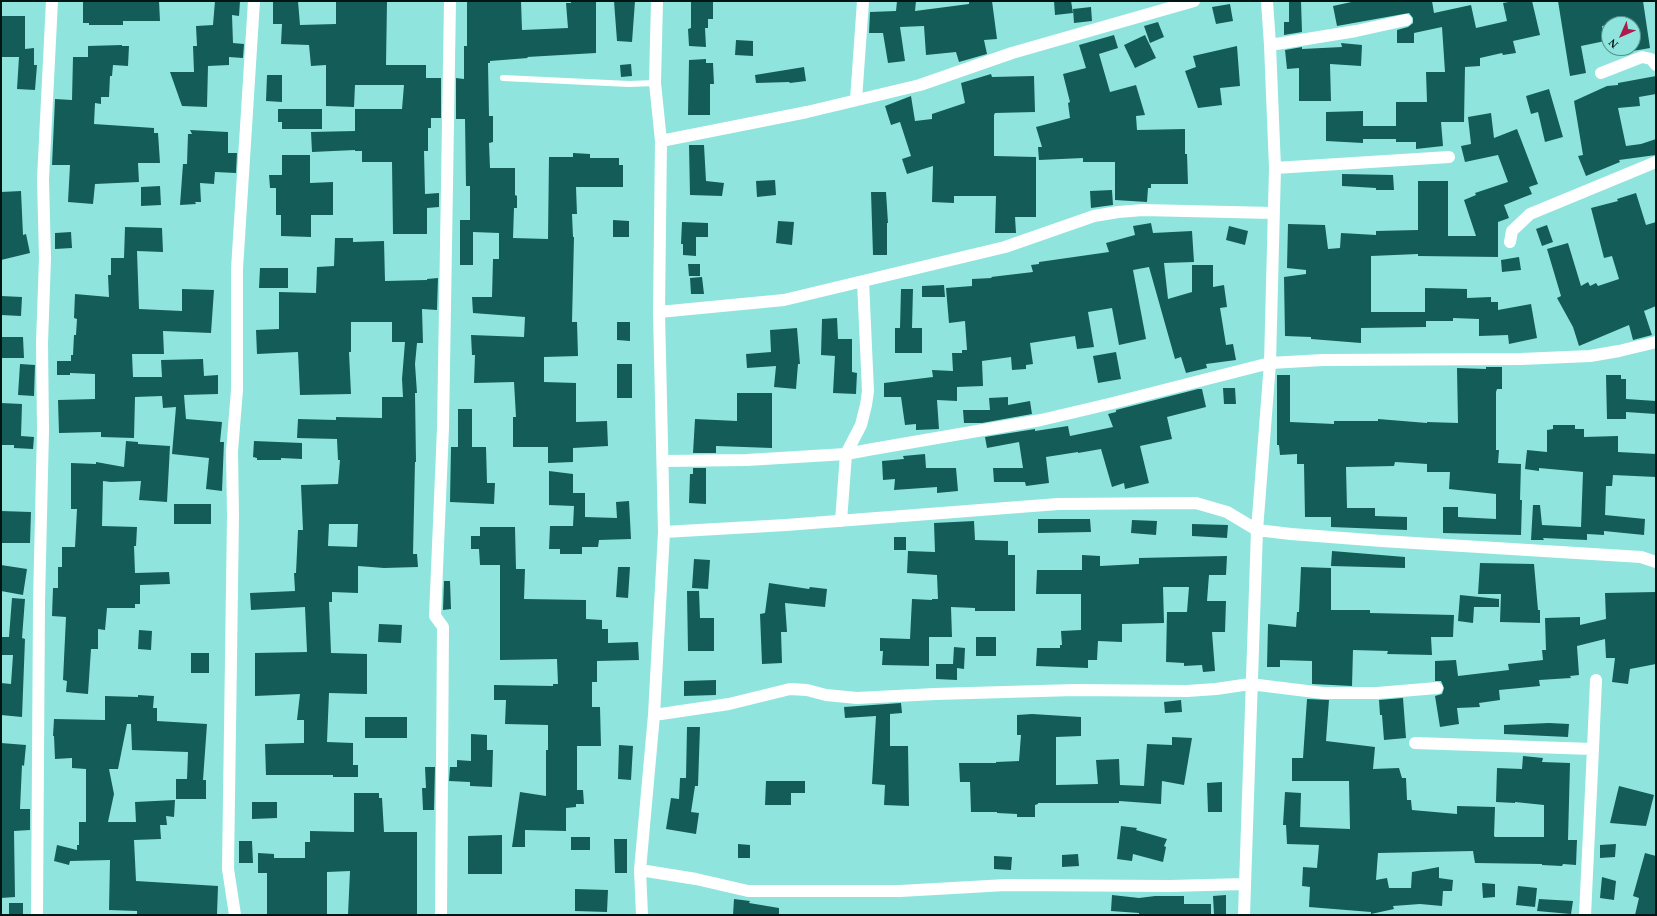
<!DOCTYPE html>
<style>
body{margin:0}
#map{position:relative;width:1657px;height:916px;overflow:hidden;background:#8fe5dd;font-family:"Times New Roman",serif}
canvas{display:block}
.frame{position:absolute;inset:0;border:2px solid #001615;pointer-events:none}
.north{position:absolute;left:1601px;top:16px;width:40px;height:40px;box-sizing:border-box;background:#8fe5dd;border:1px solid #56928d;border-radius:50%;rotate:225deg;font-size:11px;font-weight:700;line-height:16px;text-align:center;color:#001615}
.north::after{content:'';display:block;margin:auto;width:14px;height:18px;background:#ad1b4b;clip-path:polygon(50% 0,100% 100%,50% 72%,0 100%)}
</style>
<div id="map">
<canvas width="1657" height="916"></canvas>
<div class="frame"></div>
<div class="north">N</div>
</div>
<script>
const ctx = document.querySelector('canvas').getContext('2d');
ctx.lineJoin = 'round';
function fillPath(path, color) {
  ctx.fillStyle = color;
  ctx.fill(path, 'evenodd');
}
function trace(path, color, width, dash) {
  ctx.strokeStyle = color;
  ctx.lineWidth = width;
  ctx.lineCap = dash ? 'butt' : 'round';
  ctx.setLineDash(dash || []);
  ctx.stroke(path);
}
const building = new Path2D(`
 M83 1H159L160 21H123V25H89V23H83Z
 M215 1H240L239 16 232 15 233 43 244 44 243 58 229 57V65L208 66 207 107 182 106 170 72H194L193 46H197L196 26 213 25Z
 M273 1H298L300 25 336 24V1H387L386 65H426V78H441V118H431V128H428V151H424L425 194 439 193V207L427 208V234H393L392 162H362V151H355V150L312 152 311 132 355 131V109H402L404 85H355L354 107 326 106V65L311 66 309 45 281 44 282 24H273Z
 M467 1H521L522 30 568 28 566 3H571V1H596V53L527 57 528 58 490 61V63H488L489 116H493V142L489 143 490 168H515V195L517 196V208H514L513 238 548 239 549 157H573V153L590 154V158H619V165H623V187H576L577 214H572L573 237H574L572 322H577L578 356 544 357V382L576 383V422L607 421 608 446 573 448V462L548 463V447H513V417H516L514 382 474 383 475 355H472L471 335 524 337 525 317 473 313 472 297H492L493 259H499V233L473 232V265H460V220H470V186H466L465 119H456V78L464 79V46H467Z
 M614 1H635L632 42 617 41Z
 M691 1H713V19H708V28H705L706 47 689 46 688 29 691 28Z
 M897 1H916L915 11 969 4V1H992L997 39 984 40 987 54 959 62 956 52 926 55 924 26 900 27 905 61 888 63 883 33H869L870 12 896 11Z
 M1054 1H1071L1073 13 1055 15Z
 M1289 1H1301L1302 32 1284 35V22H1289Z
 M1356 1H1432L1434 13 1471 5 1476 28 1507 21 1503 3 1514 1H1532L1540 35 1513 41 1516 53 1503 55 1502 53 1480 58V66L1465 67 1464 122H1441L1443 146 1416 149V142H1396V139H1363V143L1326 141V112L1363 111V126H1396V102H1427L1426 72H1445L1442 27 1414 33V43H1397V30L1408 27 1413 23V18L1409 13 1337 26 1333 6Z
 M1558 1H1643L1650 48 1633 51V24H1626V22L1602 26 1605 41 1581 46 1586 73 1570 76Z
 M1230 4 1233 21 1216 24 1212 7Z
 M1091 7 1092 21 1074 23 1073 9Z
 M1 16H25V49L34 48V65H37L35 90 17 89 19 57H1Z
 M1158 22 1164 37 1150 43 1144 26Z
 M1114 35 1118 48 1099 54 1110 92 1136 85 1145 115 1136 116 1137 130 1185 129V154H1187L1188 184H1151V188H1148L1147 202 1115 200V162H1083V158L1039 160 1038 147H1042L1036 127 1070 118 1068 103 1070 102 1063 74 1086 68 1079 45Z
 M1145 35 1156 58 1135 68 1124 45Z
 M736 40 753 41V56L735 55Z
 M1341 43 1362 45 1361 66 1330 64 1331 101H1299V68L1287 69 1285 50 1302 47V49L1342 47Z
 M122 45V46H129L128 66 113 65 112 76H110L109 97H101V104L95 103 94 124 154 128V133H158L160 163H138L139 182 95 184 93 204 68 202 70 165H52L55 99 72 100 73 57H88V46Z
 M1237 46 1240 86 1220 88 1222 105 1198 108 1185 71 1196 67 1193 56Z
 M706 59V63H713L714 84H710V115H688L689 60Z
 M631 64 632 76 621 77 620 65Z
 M804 67 806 81 790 83 789 82 756 83 755 75Z
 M991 74 992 77 1034 76 1035 112 995 113 994 115V156L1036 157V217H1015L1016 233H995L996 196H954V203L932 202 933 166 907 174 902 159 911 156 900 122 891 125 885 106 911 96 915 121 932 119V114L965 103 961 83Z
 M267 75H282V102L266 101Z
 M1656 76V94L1639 97 1640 106 1618 108 1626 146 1641 144 1656 139V155L1619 160 1620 162 1586 176 1578 156 1583 155 1574 101 1607 86 1618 85V83Z
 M1549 89 1563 137 1545 142 1538 112 1531 114 1526 96Z
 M278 109H322V129H282V122H278Z
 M1491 113 1494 138 1517 129 1538 184 1529 187 1532 194 1504 205 1509 218 1498 222V257L1418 256V254L1371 256V312H1425V288L1467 289V298L1491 297V302H1498V310L1531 304 1537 338 1509 344 1508 335 1479 336V319L1453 318V321H1426V327L1361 328V343L1311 339V337L1285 336 1284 277 1306 274V270L1287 268 1288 224 1325 225 1328 249 1340 248 1341 233 1376 235V231L1418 230V181H1448V236H1476L1464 200 1476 195 1475 193 1508 182 1498 155 1465 162 1461 146 1471 144 1468 117Z
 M190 130 228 132V153H237L236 173 215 172 214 184 200 183 201 202H195L196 204 180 205 183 164H187L188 134H192Z
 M689 145H704L706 181 724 183 722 196 690 195Z
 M282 155H310V183L333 182V215H311V237L281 236V215H276V188H270L269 175H282Z
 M1342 174 1393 175 1394 190H1376V188L1342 186Z
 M775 180 776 195 757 197 756 181Z
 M160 186 161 205 141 206V187Z
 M1112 190 1113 205 1091 208 1090 191Z
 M21 191 23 235 26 234 30 253 1 260V192Z
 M871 192H886L888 223H887V255H873Z
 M1636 193 1646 225 1656 222V306L1644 311 1652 335 1633 340 1629 325 1579 346 1573 327 1557 298 1561 296 1547 249 1568 243 1581 286 1588 282 1590 286 1596 283 1598 286 1619 279 1612 256 1604 258 1591 208 1618 201 1617 199Z
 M613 220 629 221V237H613Z
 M778 221 794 222 792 245 776 243Z
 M682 222 708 223V237H696V256L683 255V244H681Z
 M1151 223 1153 233 1192 231 1194 262 1164 263 1168 299 1192 292V265H1213V287L1224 285 1227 307 1220 308 1226 345 1233 344 1236 360 1206 364 1207 368 1186 373 1181 357 1175 359 1149 267 1133 270 1146 339 1119 345 1112 308 1088 312 1094 347 1077 349 1075 336 1030 343 1033 364 1026 365V369L1012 370 1011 357 982 361 983 386 957 387V401L937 400 939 429 916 430V424L905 425 901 397H884V383L933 377 932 370 953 371 952 353H962V350H967L965 321 949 323 946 288 972 286V279L992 278 991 277 1033 272 1031 265 1039 264V262L1109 252 1106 243 1135 235 1133 226Z
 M1547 225 1553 242 1542 246 1536 229Z
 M1229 226 1248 231 1245 245 1226 240Z
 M125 227 162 228 163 252 137 251 139 309 182 311V289L214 290 211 333 163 331 164 354H132L133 377H162L161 360 203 359 204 376 218 375V394L184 395 186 419 222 422 220 442H224L222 491 206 489 209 458 172 454 176 407 163 408 162 396 135 397 134 438 101 437V432L59 433 58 400 95 399V374L70 373V375H57V361H71V355H73L74 335H76L77 319 74 318 75 294 109 297 108 275H111V258H124Z
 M71 232 72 248 55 249V233Z
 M335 238H353V242L384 241 385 281 427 280V279L438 278 437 310 422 309 423 343H417L415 364 417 393H415L416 462H415L413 554H417L418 567 384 568 358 566V593L332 592V602H329L331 653 367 654V694L329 693 327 742 353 743V765H358V777H333V775H266L265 744 304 743V720H297L300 694 255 696V653L307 652 305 607 251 610 250 593 295 591 294 573H296L298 530H303L301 485 338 484 340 460H338L337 439 297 438 298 419 336 420V417L382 418V397H403L402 379 405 342H392V322H351V352H349L351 394 300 395 298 352 257 354 256 330 279 329V292L316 293 317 267 334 266ZM329 524H358L357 547 328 546Z
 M1519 257 1521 270 1502 272 1501 260Z
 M688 264H700V276H689Z
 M260 268H288V288H259Z
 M702 277 704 294H691L690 278Z
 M944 285 945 297H922V286Z
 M901 289H913L912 328H922V353H895V328H900Z
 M1 296 22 297 21 316 1 315Z
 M837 318 838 339H852V372L857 373 856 394 833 393 835 356 821 355 822 319Z
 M617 322H630V341L617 340Z
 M797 328 800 364H798L796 389 774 387 776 366 747 368 746 354 771 352 770 330Z
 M1 337H23L24 358H1Z
 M1116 352 1121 379 1098 383 1093 356Z
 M20 364 35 365 34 396 18 395Z
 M617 364H632V398H617Z
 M1486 367H1502V389H1497L1496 392V450H1499L1498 463 1521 464 1520 500H1522L1521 535 1443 533V507H1458V517L1496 519V494L1449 489 1450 472H1427V464L1395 462 1394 466 1346 467 1347 508H1375V516L1407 517V530L1331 527V517H1305L1304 464H1297V454L1280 455 1279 445H1277V375H1290V422L1334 424V421H1378V419L1427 423V422L1458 423 1457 368 1486 369Z
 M1606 375H1621V379H1626V399L1656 401V414L1626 412V419H1607Z
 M1223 388H1235L1236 404H1224Z
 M1198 389H1202L1206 407 1167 417 1172 439 1140 446 1149 483 1125 489 1124 483 1112 487 1101 449 1078 453V452L1046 457 1049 483 1026 486 1025 482H994L993 468H1023L1019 442 987 448 985 437 1035 429V431L1068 426 1070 436 1113 427 1108 414 1116 412V410Z
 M737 393H772V448L716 446V453H693L695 419 737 421Z
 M1008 397V405L1030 401 1032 414 982 423H964L963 410H990L989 398Z
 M1 403 22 404 21 436 34 437 33 449 14 448V445H1Z
 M458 409H472V447H486L487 483H495L494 504 450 502 451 447H458Z
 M1553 425H1575V429H1584V437L1618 436V452L1656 454V477L1613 475 1612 486H1606L1605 515 1645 519 1644 535 1604 531V535L1587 534V540L1543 538 1544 540H1531L1533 505H1540L1542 525 1581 527 1583 472 1539 468V471L1525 469 1527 450 1547 452V430L1553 429Z
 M126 441 138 442V444L170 446 167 502 139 500 141 481 111 482 103 481 102 526 137 527 136 546H134L135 573 169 572 170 584 140 585V604H135V608H107L105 630 98 629V649H91L88 694 66 692 67 681 63 680 66 617 52 616 53 588H58V567H62V547H75L77 509H71V463L96 464V462L124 467Z
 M254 441 302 443V459L281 458V460H257V458L253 457Z
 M925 454 926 468H956L958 491 937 493V487L894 490 895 479 883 480 882 461 904 459 903 456Z
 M693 468H706V504L689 503 690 474H693Z
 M549 471 573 474V493H585V517L617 518 616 502 629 501 631 539 599 540 598 547H582V554H560V549H549L550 526H573L574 506 549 505Z
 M174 504H211V524H174Z
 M1 511 31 512 30 543H1Z
 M1038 519H1090L1091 532 1038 533Z
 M1132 520 1157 521 1156 535 1131 533Z
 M974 521 975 540 1008 541V555H1015V611H975V608L951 607 952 637H929V666L882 665 883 651H880V638L910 639 912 599 932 600V599H938L937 575 907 573 908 551 935 552 934 523Z
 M1192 524 1228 525 1227 538 1192 536Z
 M480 527H515L516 569H525L524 599 586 600V619L602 620V629H608V643L638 642 639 660 597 661V682H592V707H600L601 746H577V790H583L584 804H576V807L566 808V831L525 830V847H512L520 792 546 796V750H548V725L505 724 506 700H494V685L553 686V684H558L557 659 500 660V565H480L479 549H471V536H480Z
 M894 537H906V550H894Z
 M1332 551 1405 557V568L1331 566Z
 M1082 555 1100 556V566L1139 564V558L1227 556 1226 575H1209L1207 601H1226L1225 632H1212L1215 671 1203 672 1202 665 1184 666V663L1166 662 1167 612H1187L1189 587H1163L1164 623 1122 624V642L1098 641 1097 660H1088V668L1036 666 1037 648H1060V645H1062L1061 631 1081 630V594H1036L1037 570H1082Z
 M694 559 710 560 708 589 692 588Z
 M1480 563 1534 564 1538 610H1540V623L1500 622 1501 594H1478Z
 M1 565 27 569 23 595 1 591Z
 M618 567H630L628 598 616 597Z
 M1301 567 1331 568V610H1370V613L1454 615 1453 637H1431L1432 655 1387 654 1388 651 1353 650 1352 686 1312 684V661L1280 660V667H1267L1268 624 1296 627 1297 612H1299Z
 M444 581H450L451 609 443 610Z
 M769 583 809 589 810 587 827 589 825 607 785 603 787 632H781L782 663 762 664 760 614 765 613Z
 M687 591H699L700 618H714V651H688Z
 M1656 592V664L1630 669 1628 684 1612 682 1615 658H1606L1605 639 1577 646 1579 675 1570 676 1571 678 1539 680 1540 686 1499 690 1500 700 1479 703 1480 707 1457 708 1459 724 1440 727 1435 696 1442 694 1444 688 1441 681H1435V661L1456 660 1458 676 1509 670 1508 664 1543 660 1542 650H1546L1545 618 1580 617V625L1606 619 1605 593Z
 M1460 595 1499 599V607H1474L1473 623 1458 621Z
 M12 598 25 599 22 638 25 639 22 717 1 715V683L11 684 13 655H2L1 637H9Z
 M379 624 402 625 401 643 378 642Z
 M139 630 152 631 151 650 138 649Z
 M976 637H996V656H976Z
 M954 647 965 648 964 669 957 668V680L936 679V664H953Z
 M191 653H209V673H191Z
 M716 680V695L684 696V681Z
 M138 695 154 696 153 708H157V721L207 724 203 780H206V799H176V779H187L188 752 132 750 131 724H127L118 769H109L114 794 108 822H136L135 802 175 800 174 817 166 816 167 825H160L161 839 134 840 136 881 218 886 217 915H137V911L109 910 110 860 70 861 69 865 54 861 57 845 77 850V845H79V822H86V769L72 768V758L55 759 54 736H53L54 719 105 720V696L138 697Z
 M1403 698 1406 738 1384 740 1382 715H1380L1379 700Z
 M1307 699 1329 700 1326 741 1375 747 1373 769 1399 768 1402 778H1406L1407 800H1411L1412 810 1457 814V806L1495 807 1494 836 1495 837H1544V805L1515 802V803L1496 802 1497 768 1522 769 1523 756 1543 758 1542 762 1570 763 1568 840H1577L1576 865 1563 864 1562 866 1542 865V864L1475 863 1473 851 1378 853 1376 880 1387 878 1389 888H1411L1412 872 1439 867V878L1453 880 1452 891H1443L1442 906 1420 904 1393 906 1394 909 1371 914V912L1309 907 1310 887 1302 886 1303 867 1317 868 1319 845 1287 844 1286 825H1283L1285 792 1301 793 1300 827 1350 829 1349 781H1292V758H1303Z
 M1181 700 1182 712 1165 713 1164 702Z
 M901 703 902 713 890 714V746H908L909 806 884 805 885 785 872 784 876 716 845 718 844 707Z
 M1032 714 1081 717V736L1056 737V785L1098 784 1096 760 1119 759 1120 785 1144 786 1147 744 1172 745V737L1192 738 1184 785 1162 781 1161 804 1119 801V803H1038V804L1035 805V817H1017V814L997 813V812H971L970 782H960L959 763H996V762L1019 761 1021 735H1017V715Z
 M365 717H407V738H365Z
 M1549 723 1569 724 1568 737 1504 734V725Z
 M687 727H700L698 786H695L691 812 699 813 696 834 666 829 671 798 679 799 680 778H686Z
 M471 734 487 735V750H493L492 787 470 786V782L449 781 450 767H457V760L471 761Z
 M1 743 26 745 24 766 22 765 20 809H30V830L14 831 15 897 1 898Z
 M619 745 633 746 631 780 618 779Z
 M425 767H435L434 810H423L422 788H426Z
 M766 781H805V793H791V805H765Z
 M1222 782V812H1208L1207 783Z
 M1619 786 1654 795 1646 826 1610 823Z
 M354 793H379V798H382L384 832H417V915H348L350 871 327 872V915H267V873H258V853L274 854V858H305V842H310V831L354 832Z
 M252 802H277V818L252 819Z
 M1121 826 1137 828 1136 830 1167 839 1164 846 1166 847 1163 862 1133 854 1132 861 1117 859Z
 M502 835V874H468V836Z
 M571 837H590V850H571Z
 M614 839H627V873H615Z
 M239 841H252L253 863H239Z
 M738 844 750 845V858H738Z
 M1616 844 1615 857 1600 858V845Z
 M1645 853 1656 856V915H1635L1639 898 1633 896Z
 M1078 854 1079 866 1062 867V855Z
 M994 856 1012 857 1011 870 994 869Z
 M1602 877 1616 881 1614 900 1600 898Z
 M1482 883 1495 884V897L1483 898Z
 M1518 886 1537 888 1535 907 1516 905Z
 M575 889 608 890 607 912 575 911Z
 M1112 895 1139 898 1155 896H1184V904H1211V915H1139V913L1111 911Z
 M1226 895V914H1214L1213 896Z
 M734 899 750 901 749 903 779 908V915H733Z
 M1539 899 1573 901 1571 914 1537 911Z
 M9 903H23V915H9Z`);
const lane = new Path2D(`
 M503 78 629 84 655 83`);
const street = new Path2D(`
 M1270 45 1356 31 1406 20
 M1601 73 1642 57 1651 59 1656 65
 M856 100 863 1
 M661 141 807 112 920 85 1012 53 1194 1
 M1275 168 1449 157
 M1510 242 1512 231 1530 214 1656 162
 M659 312 784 300 1005 247 1094 216 1118 212 1143 210 1273 213
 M664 461 747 460 846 454 873 449 1041 420 1109 404 1270 363 1323 360 1521 359 1590 356 1619 351 1656 342
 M841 521 846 454 861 425 866 405 868 391 863 281
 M664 532 786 525 1058 504 1196 503 1227 512 1257 530 1291 534 1382 541 1641 557 1656 562
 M654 715 729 704 790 689 807 690 826 695 857 698 935 694 1075 690 1187 691 1216 689 1250 684 1323 693H1377L1437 688
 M1415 743 1593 749 1585 915
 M1593 749 1596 680
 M640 870 696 879 748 891H900L1006 885 1170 886 1245 884
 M37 915 39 602 43 430 42 343 45 258 43 179 52 1
 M235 915 228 869 233 516 232 451 237 390V269L254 1
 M441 915 443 627 435 616 443 428 450 1
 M642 915 640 870 654 715 664 532 659 312 661 141 655 83 657 1
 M1244 915 1257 530 1270 363 1275 168 1270 45 1267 1`);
fillPath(building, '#145c58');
trace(lane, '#fff', 6);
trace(street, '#fff', 12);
</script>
